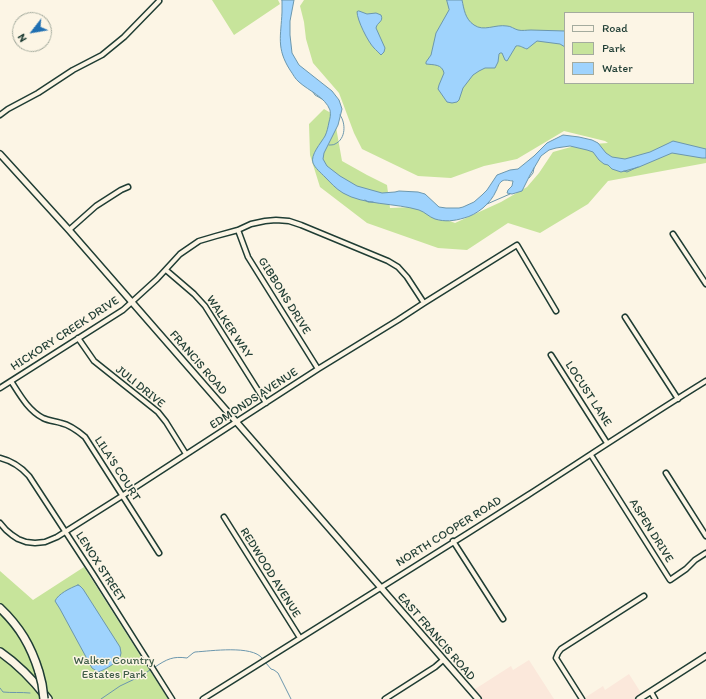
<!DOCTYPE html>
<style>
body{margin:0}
#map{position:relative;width:706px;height:699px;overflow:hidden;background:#fcf5e5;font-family:Itim,sans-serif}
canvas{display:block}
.legend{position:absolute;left:564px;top:12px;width:130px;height:72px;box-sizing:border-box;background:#fcf5e5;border:1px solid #a4ab9e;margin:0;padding:5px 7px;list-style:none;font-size:12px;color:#1f3d34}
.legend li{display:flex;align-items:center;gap:8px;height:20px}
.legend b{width:20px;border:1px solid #a4ab9e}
.north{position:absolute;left:12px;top:12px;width:40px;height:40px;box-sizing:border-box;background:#fcf5e5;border:1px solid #a4ab9e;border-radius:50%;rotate:239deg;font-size:11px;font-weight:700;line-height:16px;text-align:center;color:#1f3d34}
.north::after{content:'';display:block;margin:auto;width:14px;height:18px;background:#1f6fb2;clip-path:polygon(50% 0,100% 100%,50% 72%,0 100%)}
</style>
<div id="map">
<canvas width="706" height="699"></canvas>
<ul class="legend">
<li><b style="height:5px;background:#fcf5e5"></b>Road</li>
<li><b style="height:11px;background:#c7e49b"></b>Park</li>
<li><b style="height:11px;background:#9fd3fd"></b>Water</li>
</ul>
<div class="north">N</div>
</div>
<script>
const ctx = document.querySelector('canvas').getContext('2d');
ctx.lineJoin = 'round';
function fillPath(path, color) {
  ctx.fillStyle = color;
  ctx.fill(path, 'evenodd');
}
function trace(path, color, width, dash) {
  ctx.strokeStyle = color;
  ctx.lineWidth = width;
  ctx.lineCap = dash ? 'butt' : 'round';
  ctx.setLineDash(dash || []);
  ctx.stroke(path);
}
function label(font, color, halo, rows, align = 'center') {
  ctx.font = font + ' Itim,sans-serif';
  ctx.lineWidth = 3;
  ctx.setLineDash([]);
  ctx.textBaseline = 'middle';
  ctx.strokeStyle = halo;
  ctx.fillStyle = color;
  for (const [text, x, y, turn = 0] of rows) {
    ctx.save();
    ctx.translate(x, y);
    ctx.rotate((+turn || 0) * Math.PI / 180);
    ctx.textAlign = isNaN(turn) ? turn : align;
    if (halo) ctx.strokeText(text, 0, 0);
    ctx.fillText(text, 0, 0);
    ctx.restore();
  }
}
const built = new Path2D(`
 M529 660 554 699H479L472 691 511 666 513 670Z
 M629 674 643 696 638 699H583L603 686 605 690Z`);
const green = new Path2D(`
 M212 0H278L280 4 234 35Z
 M304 0H706V163L608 181 588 204 540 233 508 223 467 250 438 248 367 223 320 187 310 155 309 124 324 109 336 116V127L342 161 367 175 387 185 390 208 413 207 455 223 501 202 527 187 539 173 553 152 578 145 608 143 605 141 564 131 517 159 484 166 451 178 418 176 362 149 354 133 339 93 313 63 306 39 304 22 300 6ZM565 13H693V83H565Z
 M84 567 168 699H0V571L33 600Z`);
const water = new Path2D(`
 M282 0H294L290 21V35L292 53 299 65 332 91 339 100 342 109 338 125 324 153 323 159 327 166 340 176 357 186 382 193 395 192 399 191 418 192 425 194 439 207 446 208H459L463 207 474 202 482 195 487 190 497 175 510 170 518 169 534 156 547 143 563 135 579 137 592 140 598 143 606 153 612 157 625 159 650 152 669 143 673 141 706 149V158H702L672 153 639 167 621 172 612 169 608 165 604 164 599 160 593 152 587 150 570 146 556 148 549 150 541 156 530 175 522 191 512 194 507 193 508 190 512 186 513 181C510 181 505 179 502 181 498 184 498 188 496 191 491 203 477 215 464 218 454 221 445 222 435 219 429 217 425 212 419 210 396 203 363 205 343 193 336 189 330 182 325 177 321 173 315 168 313 163 310 155 321 143 325 136 327 132 328 127 329 122 330 118 331 115 330 110 325 97 309 91 299 82 295 79 293 74 290 70 276 48 281 36 282 12 282 8 282 4 282 0Z
 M447 0H462C464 9 465 19 474 25 484 32 495 24 507 26 511 26 514 29 518 30 522 31 527 30 531 30 542 30 554 31 565 31V47L560 44 537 41 527 49C523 48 520 45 516 46L507 61 505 60 502 53H500L499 54 498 62 495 68H485L479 71 473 75 463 88 459 100 457 102 452 103 447 102 438 89 439 85 444 73C442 64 434 65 426 64V62L431 55 436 33 449 10Z
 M359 11 367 14 376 13 381 15C384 22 377 22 376 28L385 48 384 52 381 55C378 52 376 50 374 48 368 42 357 20 357 12Z
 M78 585 80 586 83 589 120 647C120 649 121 651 121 653 121 661 105 670 98 672L92 668 60 609 55 601C58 594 70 588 78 585Z`);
const stream = new Path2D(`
 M313 92 315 95 322 99
 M329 145C330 145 334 145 335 144 346 139 346 123 340 115
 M624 171 627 172 638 167
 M529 178 533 173 534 168
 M365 200 368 202H373
 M487 204 510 194
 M266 663 271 669 274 670 278 673 291 699
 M155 667C167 659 173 656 187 658L193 653 195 652C211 651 252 645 262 658
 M0 688 3 692C12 693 21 692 30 693
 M101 699 120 686 141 676 150 670`);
const minor = new Path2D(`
 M0 115 8 109 38 93 73 70 102 55 124 37 159 1
 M69 230 96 206 121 190 128 187
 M238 230 248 257 318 369
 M673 234 706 284
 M166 270 194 294 205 306 266 403
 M625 317 678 399
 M78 338 94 361 158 412 166 422 186 454
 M551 355 607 443
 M11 381C20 395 28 410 43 418 49 421 55 421 61 423 70 425 78 431 85 437L159 553
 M0 388 123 310 157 279 180 254 199 241 216 236 238 230 251 224 265 221 276 220 289 221 301 225 388 261 398 267 407 277 424 303
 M591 455 670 580 686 569 695 560 706 553
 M0 458C12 461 21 467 29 476L93 574 172 699
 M666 473 706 536
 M224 517 300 638
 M0 523 6 530 12 535 18 539 26 542 35 543 45 542 57 537 122 496 236 422 318 369 398 320 424 303 517 245 556 311
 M453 541 503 619
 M651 692 655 699
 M203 699C311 632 420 564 528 495 587 457 646 418 706 381
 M385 699 435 667 443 660
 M582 699 556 658 558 653 561 649 644 596`);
const tertiary = new Path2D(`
 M0 154 69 230 478 699
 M639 699 706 656`);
const motorway = new Path2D(`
 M0 608C20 627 31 646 39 672
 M0 652C19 665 34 681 48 699`);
const motorwayBridge = new Path2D(`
 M39 672 42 684 44 699`);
const streetNames = [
 ["GIBBONS DRIVE",284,296,58],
 ["WALKER WAY",229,327,56],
 ["HICKORY CREEK DRIVE",65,334,-33],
 ["FRANCIS ROAD",198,363,49],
 ["JULI DRIVE",140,387,39],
 ["LOCUST LANE",588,394,57],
 ["EDMONDS AVENUE",254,399,-33],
 ["LILA'S COURT",117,469,57],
 ["ASPEN DRIVE",651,531,58],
 ["NORTH COOPER ROAD",449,532,-32],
 ["LENOX STREET",100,567,57],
 ["REDWOOD AVENUE",270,573,58],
 ["EAST FRANCIS ROAD",436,637,49]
];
const parkNames = [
 ["Walker Country",114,661],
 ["Estates Park",114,675]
];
fillPath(built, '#fbe8db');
fillPath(green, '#c7e49b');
fillPath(water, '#9fd3fd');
trace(water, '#6c97ad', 1);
trace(stream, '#6c97ad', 1);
trace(minor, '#1f3d34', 7);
trace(tertiary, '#1f3d34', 8);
trace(motorway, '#1f3d34', 10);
trace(minor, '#fcf5e5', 4);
trace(tertiary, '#fcf5e5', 5);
trace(motorway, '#fcf5e5', 7);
trace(motorwayBridge, '#1f3d34', 10, []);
trace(motorwayBridge, '#fcf5e5', 7);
label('12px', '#1f3d34', '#fcf5e5', streetNames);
label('12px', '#415e49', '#fcf5e5', parkNames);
</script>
